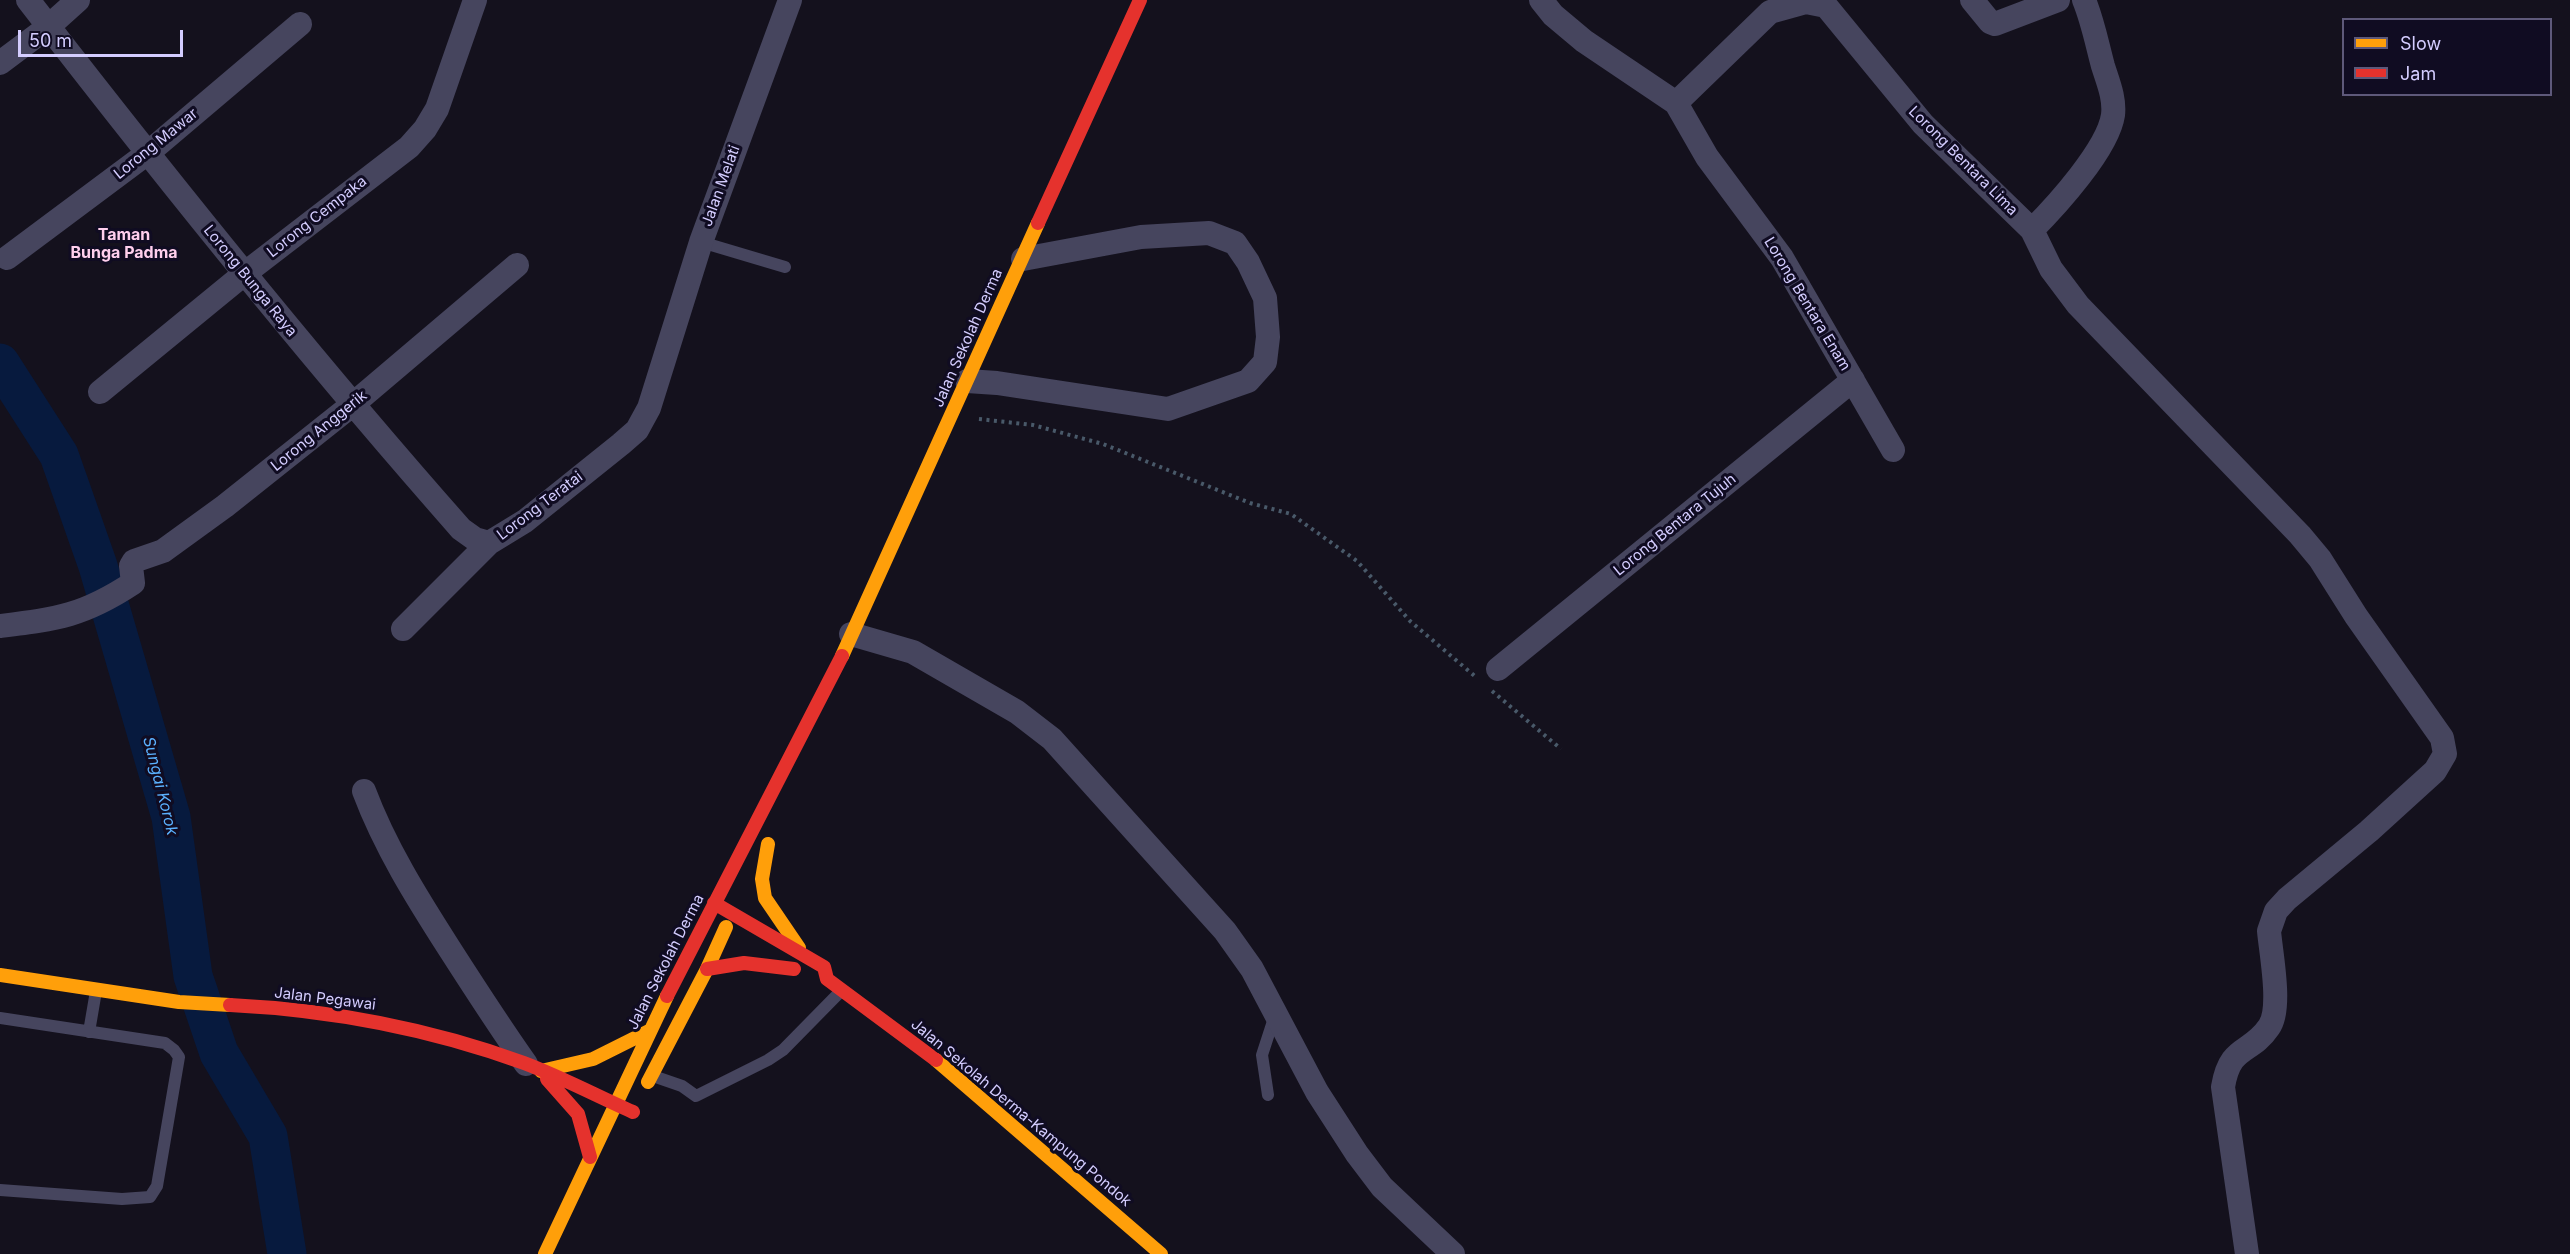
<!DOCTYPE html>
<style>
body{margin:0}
#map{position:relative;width:2570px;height:1254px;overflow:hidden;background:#14111d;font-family:Inter,sans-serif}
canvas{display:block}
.legend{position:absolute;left:2342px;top:18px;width:210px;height:78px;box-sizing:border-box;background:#100c22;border:2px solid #5e597a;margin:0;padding:8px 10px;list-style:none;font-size:18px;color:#d4cdff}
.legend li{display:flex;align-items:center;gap:12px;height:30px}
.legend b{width:30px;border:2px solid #5e597a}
.scale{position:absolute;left:18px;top:30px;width:165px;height:27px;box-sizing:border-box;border:3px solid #d4cdff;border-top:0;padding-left:8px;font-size:18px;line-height:21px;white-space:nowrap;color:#d4cdff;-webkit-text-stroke:4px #100c22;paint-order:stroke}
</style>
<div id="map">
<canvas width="2570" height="1254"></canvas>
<ul class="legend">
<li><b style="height:8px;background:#ff9f0a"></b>Slow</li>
<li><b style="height:8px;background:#e5322d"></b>Jam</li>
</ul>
<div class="scale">50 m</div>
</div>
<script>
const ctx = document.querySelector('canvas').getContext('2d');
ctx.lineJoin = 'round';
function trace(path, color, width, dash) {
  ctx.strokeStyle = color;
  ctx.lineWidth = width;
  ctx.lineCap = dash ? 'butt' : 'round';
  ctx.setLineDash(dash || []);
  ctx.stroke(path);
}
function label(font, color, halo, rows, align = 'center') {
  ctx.font = font + ' Inter,sans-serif';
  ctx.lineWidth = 6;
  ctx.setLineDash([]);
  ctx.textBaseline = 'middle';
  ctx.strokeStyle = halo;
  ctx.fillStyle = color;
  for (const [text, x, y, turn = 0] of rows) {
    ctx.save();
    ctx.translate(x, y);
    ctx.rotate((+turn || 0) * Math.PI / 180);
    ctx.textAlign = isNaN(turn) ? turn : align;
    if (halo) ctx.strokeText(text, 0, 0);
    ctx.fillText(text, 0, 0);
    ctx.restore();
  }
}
const river = new Path2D(`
 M0 363 59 455 98 566 171 817 193 976 219 1053 268 1136 287 1254`);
const path = new Path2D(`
 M979 419 1033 425 1103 444 1250 503 1291 514 1357 561 1410 621 1477 678
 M1492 691 1561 749`);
const lane = new Path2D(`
 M701 242 785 267
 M0 1018 165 1043 174 1050 179 1057 157 1186 150 1197 122 1199 0 1190
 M89 1032 96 991
 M653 1076 682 1086 696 1096 768 1060 783 1050 840 992
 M1268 1095 1262 1055 1275 1015`);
const street = new Path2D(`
 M28 0C167 180 310 358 461 529L475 539 489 543
 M1541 0 1553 15 1584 41 1676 103 1707 157 1782 258 1893 450
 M1972 0 1990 22 1995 24 2058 0
 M0 63 48 27 78 0
 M1676 103 1770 12 1806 2 1826 6 1923 124 2032 230 2051 269 2078 305 2300 535 2320 559 2356 616 2442 738 2445 754 2435 771 2369 831 2287 899 2276 911 2269 931C2271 954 2282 1009 2269 1027 2250 1055 2230 1044 2223 1087L2247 1254
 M2032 230C2056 206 2108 149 2113 115 2115 98 2108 82 2103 66 2097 44 2093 22 2084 0
 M7 258 149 152 300 24
 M967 381 997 383 1168 409 1248 381 1265 362 1268 337 1265 298 1248 262 1235 243 1209 233 1141 237 1023 259
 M100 392 244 274 409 147 425 129 437 109 475 0
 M0 626C57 619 83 616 133 583L131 566 134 561 163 551 225 506 352 405 517 265
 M403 629 489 543 525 521 621 444 637 430 649 408 701 242 790 0
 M851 634 913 652 1017 712 1052 739 1225 931 1252 969 1317 1092 1357 1154 1382 1187 1453 1254
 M1498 669 1853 380
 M364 791C385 847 417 898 449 948 474 987 499 1026 526 1064`);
const slow = new Path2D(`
 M842 656 1038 223
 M768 844 762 879 765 898 799 948
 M0 975 179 1002 230 1005
 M936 1060 1161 1254
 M541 1071 593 1059 649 1031
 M648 1082 707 969 726 927
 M545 1254 667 996`);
const jam = new Path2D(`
 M1038 223 1140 0
 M714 903 824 967 827 979 936 1060
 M707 969 744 963 794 969
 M667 996 842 656
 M230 1005C332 1010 428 1028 524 1063 561 1077 597 1096 633 1112
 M547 1079 578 1114 590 1157`);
const streetNames = [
 ["Lorong Mawar",156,144,-39],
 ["Lorong Bentara Lima",1963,161,45],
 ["Jalan Melati",721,186,-70],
 ["Lorong Cempaka",317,217,-38],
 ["Lorong Bunga Raya",250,281,51],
 ["Lorong Bentara Enam",1807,304,59],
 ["Jalan Sekolah Derma",968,338,-66],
 ["Lorong Anggerik",319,431,-39],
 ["Lorong Teratai",540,506,-37],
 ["Lorong Bentara Tujuh",1675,525,-39],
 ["Jalan Sekolah Derma",666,962,-63],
 ["Jalan Pegawai",325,999,7],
 ["Jalan Sekolah Derma-Kampung Pondok",1021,1113,40]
];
const neighbourhoodNames = [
 ["Taman",124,235],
 ["Bunga Padma",124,253]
];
const waterNames = [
 ["Sungai Korok",160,786,76]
];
trace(river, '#071a3e', 39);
trace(path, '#495969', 4, [3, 4.5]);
trace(lane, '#46455e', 12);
trace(street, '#46455e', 24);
trace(slow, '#ff9f0a', 14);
trace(jam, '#e5322d', 14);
label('15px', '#d4cdff', '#100c22', streetNames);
label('bold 16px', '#ffcfed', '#100c22', neighbourhoodNames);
label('italic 16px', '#5bb1ff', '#100c22', waterNames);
</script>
